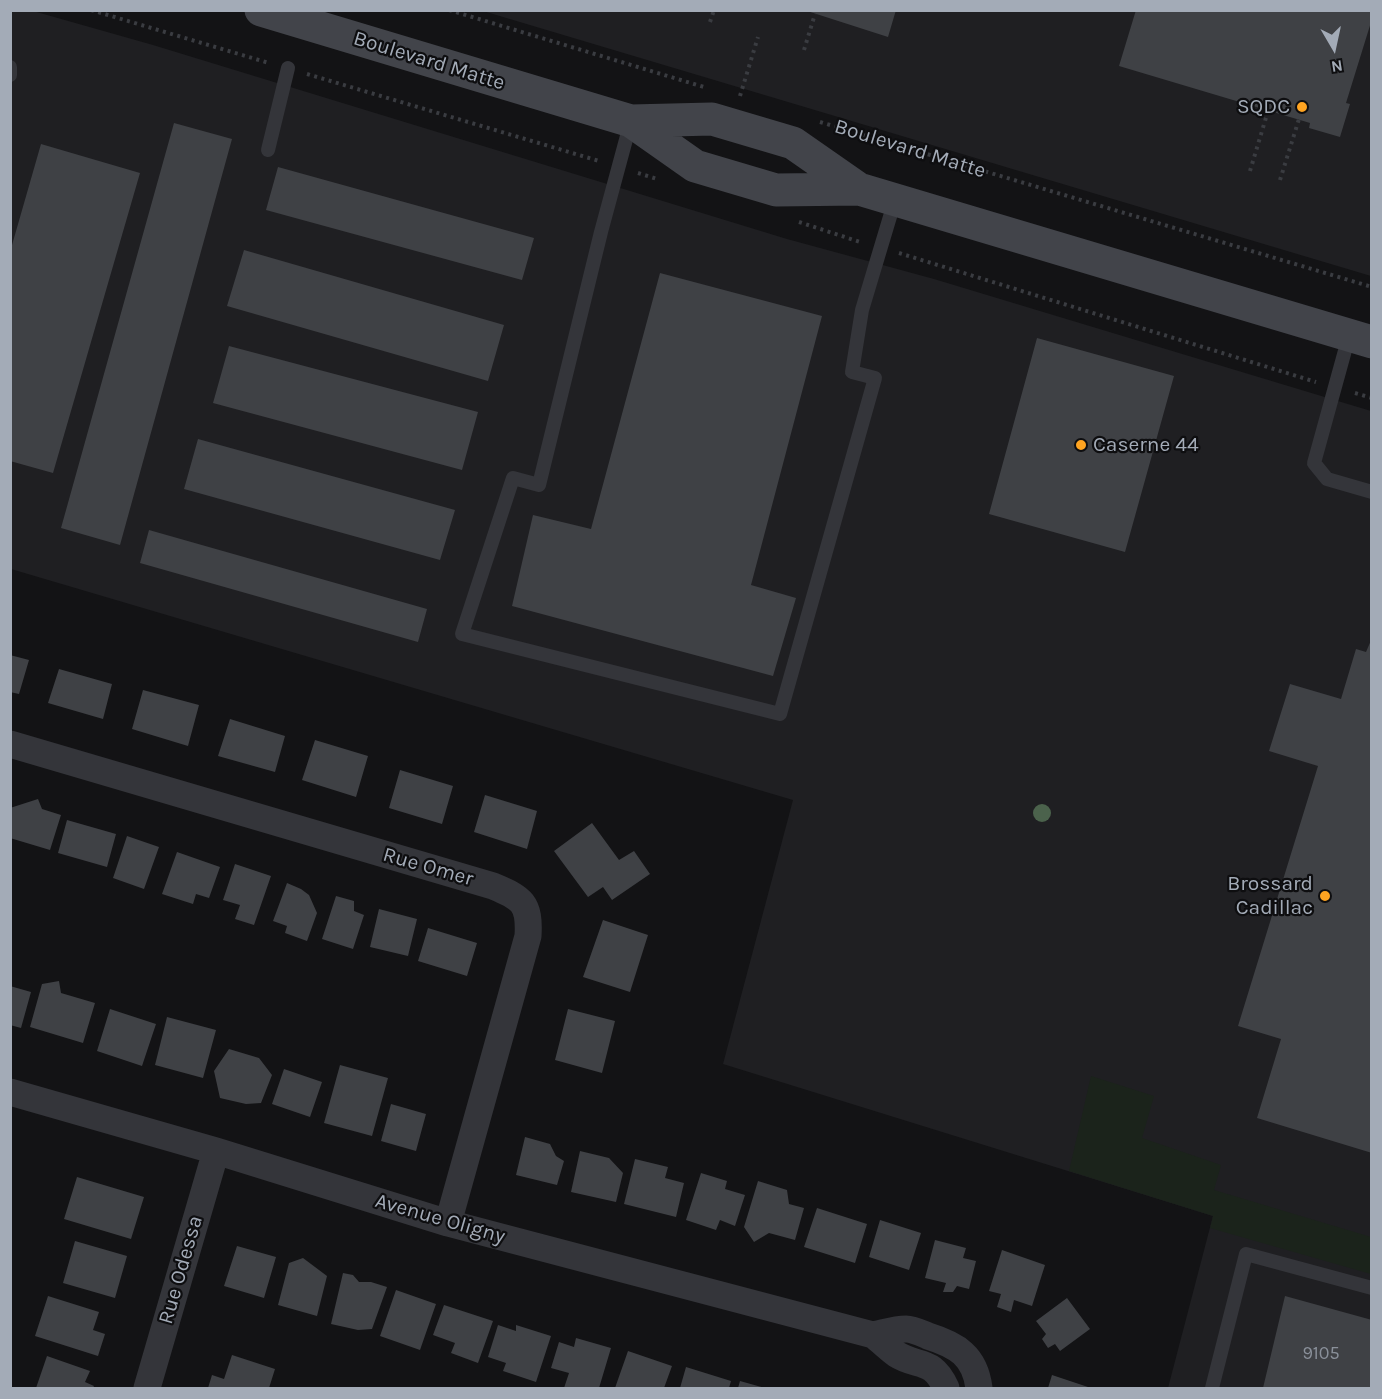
<!DOCTYPE html>
<style>
body{margin:0}
#map{position:relative;width:1382px;height:1399px;overflow:hidden;background:#131315;font-family:Karla,sans-serif}
canvas{display:block}
.frame{position:absolute;inset:0;border:12px solid #a3abb7;pointer-events:none}
.north{position:absolute;left:1304px;top:18px;width:60px;height:60px;-webkit-text-stroke:4px #0e0e10;paint-order:stroke;rotate:171deg;font-size:16px;font-weight:700;line-height:24px;text-align:center;color:#a3abb7}
.north::after{content:'';display:block;margin:auto;width:21px;height:27px;background:#a3abb7;clip-path:polygon(50% 0,100% 100%,50% 72%,0 100%)}
</style>
<div id="map">
<canvas width="1382" height="1399"></canvas>
<div class="frame"></div>
<div class="north">N</div>
</div>
<script>
const ctx = document.querySelector('canvas').getContext('2d');
ctx.lineJoin = 'round';
function fillPath(path, color) {
  ctx.fillStyle = color;
  ctx.fill(path, 'evenodd');
}
function trace(path, color, width, dash) {
  ctx.strokeStyle = color;
  ctx.lineWidth = width;
  ctx.lineCap = dash ? 'butt' : 'round';
  ctx.setLineDash(dash || []);
  ctx.stroke(path);
}
function label(font, color, halo, rows, align = 'center') {
  ctx.font = font + ' Karla,sans-serif';
  ctx.lineWidth = 4.5;
  ctx.setLineDash([]);
  ctx.textBaseline = 'middle';
  ctx.strokeStyle = halo;
  ctx.fillStyle = color;
  for (const [text, x, y, turn = 0] of rows) {
    ctx.save();
    ctx.translate(x, y);
    ctx.rotate((+turn || 0) * Math.PI / 180);
    ctx.textAlign = isNaN(turn) ? turn : align;
    if (halo) ctx.strokeText(text, 0, 0);
    ctx.fillText(text, 0, 0);
    ctx.restore();
  }
}
const built = new Path2D(`
 M10 11H33L153 45 787 239 934 279 1371 411V1388H1168L1213 1216 723 1064 793 800 11 569Z
 M483 11H1371V276Z`);
const green = new Path2D(`
 M1091 1076 1154 1096 1142 1138 1221 1165 1214 1190 1371 1237V1274L1210 1228 1213 1216 1069 1171Z`);
const building = new Path2D(`
 M804 10H896L888 37Z
 M1136 10H1372V19L1346 103 1350 104 1340 137 1309 128 1310 123 1119 66Z
 M174 123 232 139 120 545 61 528Z
 M41 144 140 173 53 473 10 461V252Z
 M278 167 534 238 522 280 266 210Z
 M244 250 504 325 488 381 227 306Z
 M660 273 822 316 751 585 796 598 773 676 512 606 533 515 591 529Z
 M1037 338 1174 376 1125 552 989 514Z
 M229 346 478 412 462 470 213 403Z
 M198 439 455 510 440 560 184 489Z
 M149 530 427 609 418 642 140 563Z
 M1372 638V1153L1257 1118 1281 1039 1238 1026 1318 766 1269 751 1290 684 1341 699 1356 649 1366 652Z
 M10 655 29 660 19 694 10 692Z
 M59 669 112 684 103 719 48 703Z
 M143 690 199 705 188 746 132 729Z
 M230 719 285 736 275 772 218 756Z
 M315 740 368 756 356 797 302 780Z
 M400 770 453 786 442 824 389 808Z
 M485 795 537 811 527 849 474 832Z
 M38 799 42 809 61 815 50 850 10 838V808Z
 M67 820 116 834 107 867 58 853Z
 M592 823 619 860 634 851 650 874 612 900 603 887 588 897 554 851Z
 M127 836 159 847 144 889 113 878Z
 M177 852 220 867 209 898 196 894 193 904 162 894Z
 M235 864 271 876 254 925 235 919 240 905 223 900Z
 M287 883 301 889 309 895 317 913 307 941 285 933 287 926 273 921Z
 M336 896 354 901V911L364 915 353 949 322 939Z
 M379 909 417 919 408 956 370 947Z
 M603 920 648 935 630 992 583 977Z
 M428 928 477 943 467 976 418 961Z
 M59 981 61 993 95 1003 83 1043 30 1027 42 984Z
 M10 986 31 992 21 1028 10 1025Z
 M110 1009 156 1024 142 1066 97 1051Z
 M568 1009 615 1021 602 1073 555 1060Z
 M167 1017 216 1030 203 1078 155 1065Z
 M229 1049 259 1058 272 1075 261 1103 246 1104 220 1098 214 1071Z
 M340 1065 388 1078 372 1136 324 1123Z
 M284 1069 322 1082 310 1117 272 1104Z
 M391 1104 426 1114 416 1151 381 1141Z
 M525 1137 550 1144 556 1156 564 1161 557 1185 516 1175Z
 M580 1151 609 1158 623 1173 616 1202 571 1192Z
 M635 1159 668 1167 665 1178 684 1183 676 1217 624 1204Z
 M701 1173 727 1181 725 1189 745 1195 735 1226 720 1220 716 1230 686 1220Z
 M77 1177 144 1197 131 1239 64 1219Z
 M758 1181 787 1190 789 1204 804 1208 795 1240 769 1233 754 1242 744 1227Z
 M817 1208 867 1224 855 1263 804 1247Z
 M880 1220 921 1233 909 1270 869 1257Z
 M935 1240 966 1248 963 1258 976 1261 969 1289 957 1286 953 1292H943L946 1283 925 1278Z
 M75 1241 127 1256 115 1298 63 1283Z
 M237 1246 276 1257 264 1298 224 1286Z
 M1002 1250 1045 1265 1032 1306 1014 1300 1011 1312 997 1307 1001 1294 989 1291Z
 M303 1258 327 1276 317 1316 278 1305 289 1263Z
 M343 1273 353 1275 359 1282H371L387 1287 372 1329 358 1330 331 1324Z
 M396 1290 436 1304 420 1350 380 1336Z
 M48 1296 99 1312 93 1330 105 1334 98 1356 35 1336Z
 M1285 1296 1372 1320V1388H1263Z
 M1067 1298 1090 1329 1060 1351 1055 1344 1048 1348 1042 1339 1046 1334 1036 1321Z
 M444 1305 493 1321 478 1363 451 1353 455 1343 433 1335Z
 M498 1325 516 1331V1325L551 1336 536 1382 503 1371 506 1363 488 1357Z
 M576 1338 611 1348 599 1388H564L569 1373 551 1368 559 1342 574 1347Z
 M628 1351 672 1366 664 1388H615Z
 M232 1355 275 1369 269 1388H208L212 1375 224 1379Z
 M47 1356 90 1371 85 1382 94 1386 93 1388H36Z
 M686 1367 731 1381 729 1388H680Z
 M1052 1375 1091 1388H1048Z
 M740 1381 765 1388H738Z`);
const path = new Path2D(`
 M91 10 269 63
 M449 10 704 87
 M710 22 714 10
 M804 50 815 14
 M307 74 599 161
 M740 96 758 37
 M820 122 1372 287
 M1250 171 1268 111
 M638 173 657 179
 M1280 180 1299 119
 M799 222 860 242
 M899 253 1316 382
 M1355 393 1372 398`);
const service = new Path2D(`
 M10 67V75
 M631 121 601 232 539 485 513 478 462 634 780 714 875 378 852 372 862 310 895 200
 M268 150 288 68
 M1349 336 1314 463 1327 479 1372 492
 M1212 1388 1246 1254 1372 1288`);
const minor = new Path2D(`
 M10 744 493 886C522 898 530 903 528 936L448 1223
 M10 1092 216 1151 448 1223 873 1335C883 1333 895 1329 906 1329 913 1329 921 1333 928 1336 957 1345 975 1356 979 1388
 M873 1335C881 1341 888 1348 896 1354 918 1368 932 1357 946 1388
 M147 1388 216 1151`);
const secondary = new Path2D(`
 M261 10 631 121 712 119 793 143 859 189
 M631 121 695 166 776 190 859 189 1372 342`);
const trees = [
 [1042,813]
];
const markers = [
 [1302,107,6,"#ffa421"],
 [1081,445,6,"#ffa421"],
 [1325,896,6,"#ffa421"]
];
const numberNames = [
 ["9105",1321,1354]
];
const streetNames = [
 ["Boulevard Matte",429,61,17],
 ["Boulevard Matte",910,149,17],
 ["Rue Omer",428,867,16],
 ["Avenue Oligny",440,1219,16],
 ["Rue Odessa",181,1270,-74]
];
const poiNames = [
 ["SQDC",1290,107],
 ["Caserne 44",1093,445,"left"],
 ["Brossard",1313,884],
 ["Cadillac",1313,908]
];
fillPath(built, '#1f1f22');
fillPath(green, '#1b231b');
fillPath(building, '#3f4145');
trace(path, '#3a3c41', 4, [3, 4.5]);
trace(service, '#34353a', 14);
trace(minor, '#34353a', 27);
trace(secondary, '#42444a', 33);
ctx.fillStyle = '#4b624c';
for (const [x, y] of trees) {
  ctx.beginPath();
  ctx.arc(x, y, 9, 0, 2 * Math.PI);
  ctx.fill();
}
for (const [x, y, r, color] of markers) {
  const dot = new Path2D();
  dot.arc(x, y, r, 0, 2 * Math.PI);
  ctx.fillStyle = color;
  ctx.fill(dot);
  trace(dot, '#0e0e10', 2);
}
label('18px', '#8a909a', null, numberNames);
label('21px', '#a3abb7', '#0e0e10', streetNames);
label('21px', '#a3abb7', '#0e0e10', poiNames, 'right');
</script>
